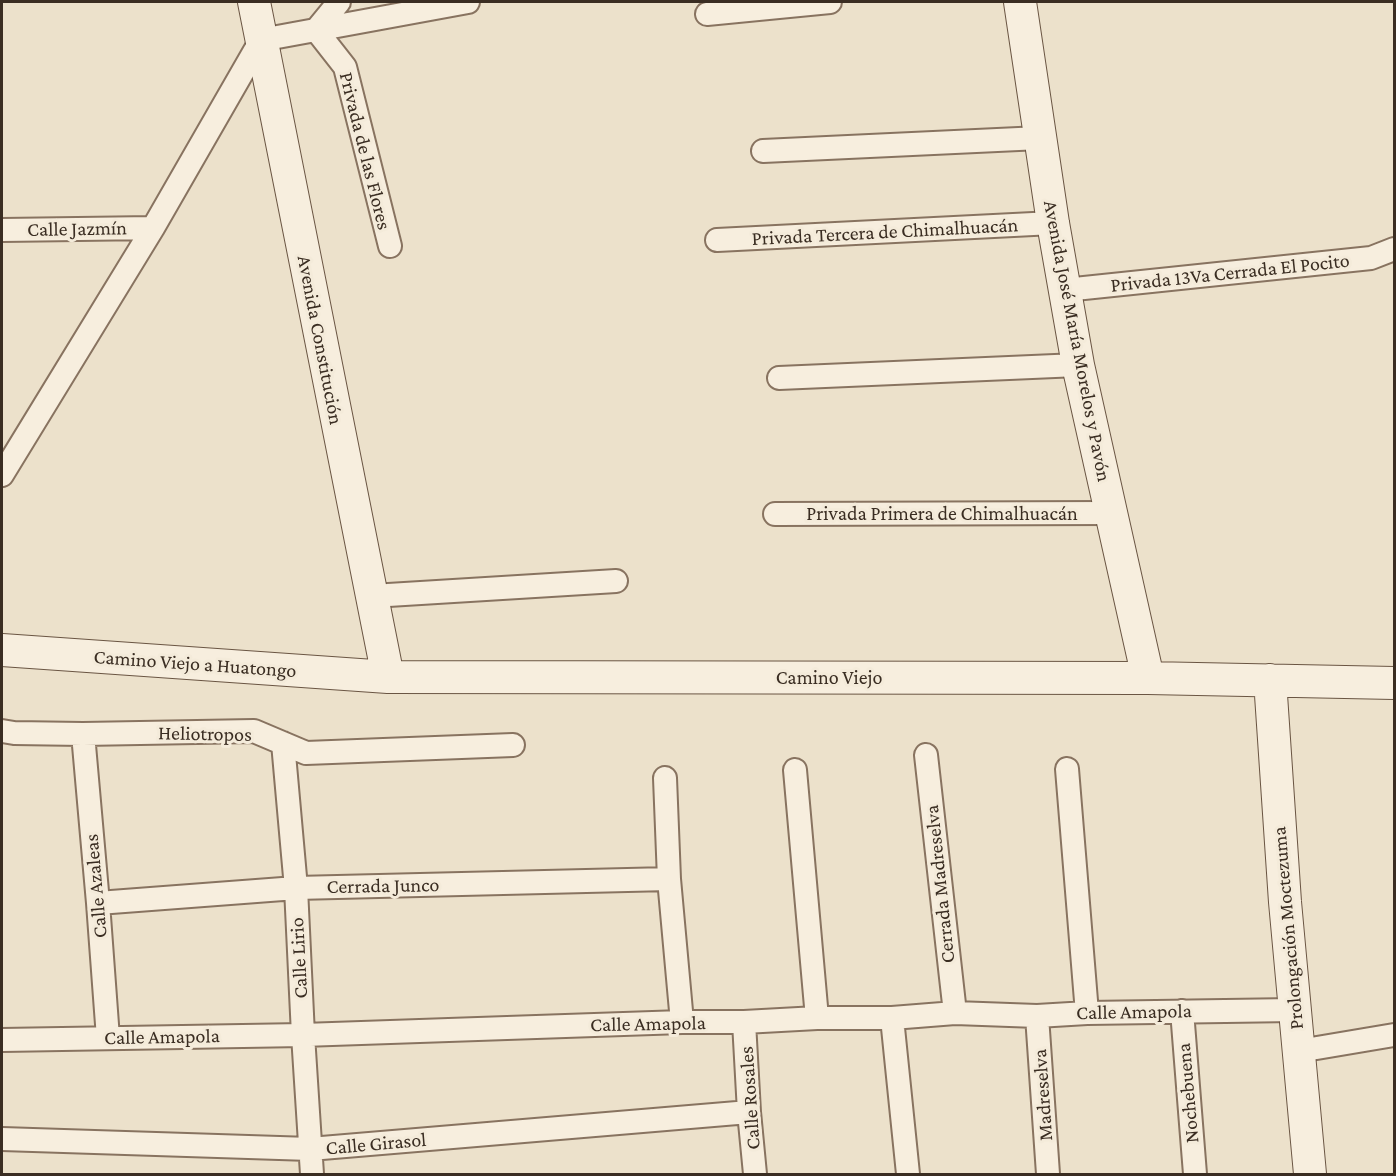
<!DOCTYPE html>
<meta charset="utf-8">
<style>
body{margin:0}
#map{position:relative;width:1396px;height:1176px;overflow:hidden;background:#ece1cb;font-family:"Crimson Pro",serif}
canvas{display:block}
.frame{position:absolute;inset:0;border:3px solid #3a2d22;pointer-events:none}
</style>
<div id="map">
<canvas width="1396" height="1176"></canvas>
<div class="frame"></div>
</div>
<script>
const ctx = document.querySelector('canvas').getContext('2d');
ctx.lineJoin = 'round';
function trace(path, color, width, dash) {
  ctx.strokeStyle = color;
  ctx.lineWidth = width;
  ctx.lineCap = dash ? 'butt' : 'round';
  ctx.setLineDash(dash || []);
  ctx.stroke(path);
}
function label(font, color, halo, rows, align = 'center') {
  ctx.font = font + ' "Crimson Pro",serif';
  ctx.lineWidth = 6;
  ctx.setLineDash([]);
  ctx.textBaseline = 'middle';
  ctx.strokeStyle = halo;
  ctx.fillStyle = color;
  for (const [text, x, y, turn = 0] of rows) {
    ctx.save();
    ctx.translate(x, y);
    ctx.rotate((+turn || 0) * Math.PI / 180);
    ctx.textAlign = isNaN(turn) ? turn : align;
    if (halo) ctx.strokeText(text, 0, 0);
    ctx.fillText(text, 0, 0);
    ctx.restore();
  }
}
const street = new Path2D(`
 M339 2 316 30 345 67 390 246
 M707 14 830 2
 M763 151 1040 138
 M2 230 153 228
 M717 240 1053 223
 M1065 290 1371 258 1394 249
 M779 378 1078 365
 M2 475 153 228 261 40 468 2
 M775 514 1110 513
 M372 596 616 581
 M2 731 14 733 83 734 254 731 306 753 513 745
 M83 734 98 903 108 1038
 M283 743 296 888 303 1035 312 1174
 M926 755 955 1013
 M1067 769 1087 1013
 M795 770 817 1018
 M665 778 669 879 682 1022
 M98 903 296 888 669 879
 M1182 1011 1195 1174
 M1037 1016 1048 1174
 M892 1018 908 1174
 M744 1022 749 1112 755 1174
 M2 1040 303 1035 682 1022H744L817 1018H892L955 1013 1037 1016 1087 1013 1294 1010
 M1299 1051 1394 1035
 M2 1139 310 1149 749 1112`);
const secondary = new Path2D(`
 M254 2 388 677
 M1020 2 1053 223 1078 365 1148 678
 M2 650 388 677 1148 678 1394 683
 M1270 680 1285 902 1310 1174`);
const streetNames = [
 ["Privada de las Flores",365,151,76],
 ["Calle Jazmín",77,229,-1],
 ["Privada Tercera de Chimalhuacán",885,232,-3],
 ["Privada 13Va Cerrada El Pocito",1230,273,-6],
 ["Avenida Constitución",320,340,79],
 ["Avenida José María Morelos y Pavón",1077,341,79],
 ["Privada Primera de Chimalhuacán",942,514],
 ["Camino Viejo a Huatongo",195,664,4],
 ["Camino Viejo",829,678],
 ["Heliotropos",205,734,1],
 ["Cerrada Madreselva",940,884,-96],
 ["Calle Azaleas",96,886,-95],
 ["Cerrada Junco",383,886,-1],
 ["Prolongación Moctezuma",1288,928,-95],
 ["Calle Lirio",299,958,-93],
 ["Calle Amapola",1134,1012,-1],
 ["Calle Amapola",648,1024,-1],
 ["Calle Amapola",162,1037,-1],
 ["Nochebuena",1188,1093,-95],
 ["Madreselva",1043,1095,-94],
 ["Calle Rosales",750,1098,-94],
 ["Calle Girasol",376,1144,-5]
];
trace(street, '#887360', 26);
trace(secondary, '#6a5543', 34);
trace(street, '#f7eede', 22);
trace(secondary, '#f7eede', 32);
label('20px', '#3a2d22', '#f4ebda', streetNames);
</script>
